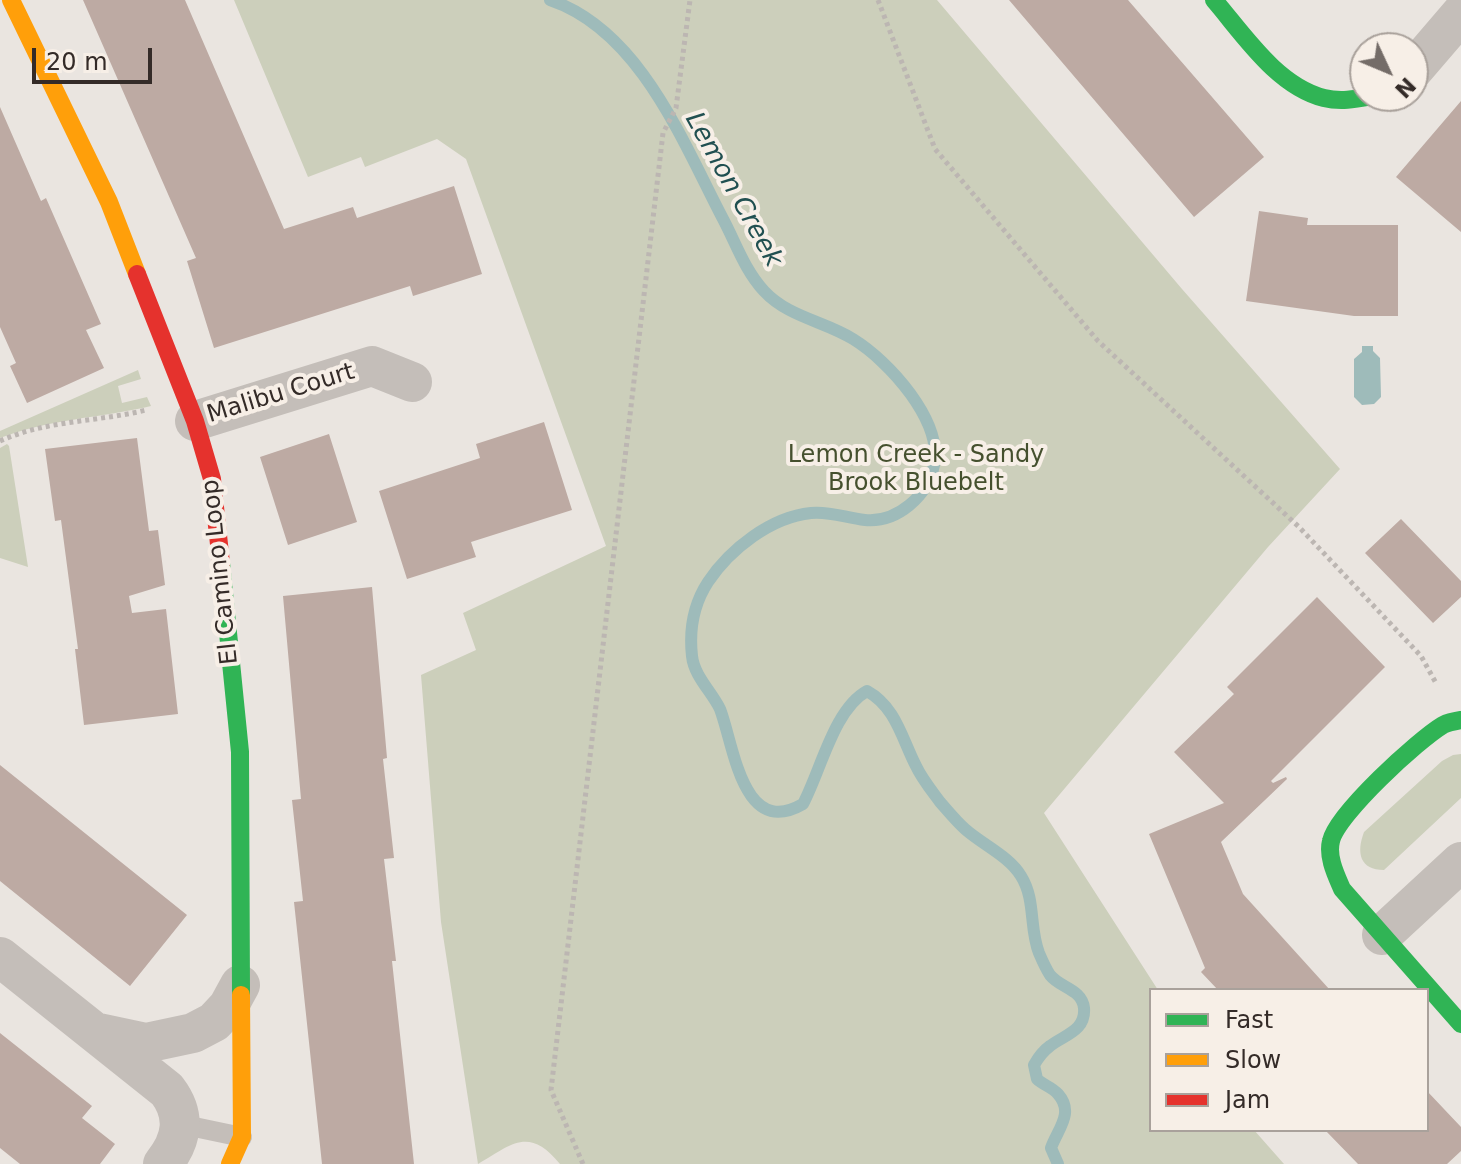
<!DOCTYPE html>
<style>
body{margin:0}
#map{position:relative;width:1461px;height:1164px;overflow:hidden;background:#eae5e0;font-family:"DejaVu Sans",sans-serif}
canvas{display:block}
.legend{position:absolute;left:1149px;top:988px;width:280px;height:144px;box-sizing:border-box;background:#f7efe7;border:2px solid #a9a19b;margin:0;padding:10px 14px;list-style:none;font-size:24px;color:#342b28}
.legend li{display:flex;align-items:center;gap:16px;height:40px}
.legend b{width:40px;border:2px solid #a9a19b}
.north{position:absolute;left:1349px;top:32px;width:80px;height:80px;box-sizing:border-box;background:#f7efe7;border:2px solid #a9a19b;border-radius:50%;rotate:134deg;font-size:22px;font-weight:700;line-height:32px;text-align:center;color:#342b28}
.north::after{content:'';display:block;margin:auto;width:28px;height:36px;background:#746c68;clip-path:polygon(50% 0,100% 100%,50% 72%,0 100%)}
.scale{position:absolute;left:32px;top:48px;width:120px;height:36px;box-sizing:border-box;border:4px solid #342b28;border-top:0;padding-left:10px;font-size:24px;line-height:28px;white-space:nowrap;color:#342b28;-webkit-text-stroke:6px #f7efe7;paint-order:stroke}
</style>
<div id="map">
<canvas width="1461" height="1164"></canvas>
<ul class="legend">
<li><b style="height:10px;background:#30b455"></b>Fast</li>
<li><b style="height:10px;background:#ff9f0a"></b>Slow</li>
<li><b style="height:10px;background:#e5322d"></b>Jam</li>
</ul>
<div class="north">N</div>
<div class="scale">20 m</div>
</div>
<script>
const ctx = document.querySelector('canvas').getContext('2d');
ctx.lineJoin = 'round';
function fillPath(path, color) {
  ctx.fillStyle = color;
  ctx.fill(path, 'evenodd');
}
function trace(path, color, width, dash) {
  ctx.strokeStyle = color;
  ctx.lineWidth = width;
  ctx.lineCap = dash ? 'butt' : 'round';
  ctx.setLineDash(dash || []);
  ctx.stroke(path);
}
function label(font, color, halo, rows, align = 'center') {
  ctx.font = font + ' "DejaVu Sans",sans-serif';
  ctx.lineWidth = 8;
  ctx.setLineDash([]);
  ctx.textBaseline = 'middle';
  ctx.strokeStyle = halo;
  ctx.fillStyle = color;
  for (const [text, x, y, turn = 0] of rows) {
    ctx.save();
    ctx.translate(x, y);
    ctx.rotate((+turn || 0) * Math.PI / 180);
    ctx.textAlign = isNaN(turn) ? turn : align;
    if (halo) ctx.strokeText(text, 0, 0);
    ctx.fillText(text, 0, 0);
    ctx.restore();
  }
}
const green = new Path2D(`
 M234 0H937L1182 289 1340 469 1268 547 1044 813 1158 990H1151V1130H1254L1284 1164H560C529 1126 512 1144 478 1164L441 922 421 675 476 650 463 613 606 546 466 159 437 139 365 167 361 157 308 177Z
 M138 370 141 379 118 386 122 403 147 397 151 406C100 418 49 419 0 438V431Z
 M7 444 9 446 28 567 0 558V448Z
 M1461 754V798L1384 870C1360 870 1356 853 1364 832L1442 761 1453 755Z`);
const water = new Path2D(`
 M1362 346H1373V351L1380 358 1381 397 1374 404 1362 405 1354 397V359L1362 352Z`);
const stream = new Path2D(`
 M550 0C639 30 682 140 722 217 736 243 744 269 764 291 788 317 824 321 853 339 889 361 943 421 934 465 928 496 897 523 865 520 846 518 830 511 811 513 771 517 730 549 708 582 693 605 689 629 692 656 694 676 712 692 720 709 734 745 742 839 803 804 821 770 834 709 867 691 896 707 902 739 916 766 922 779 932 791 940 802 948 811 956 821 965 829 983 845 1009 856 1021 876 1036 900 1029 928 1039 953 1042 960 1046 969 1050 975 1060 988 1082 989 1084 1008 1086 1031 1064 1035 1050 1046 1043 1051 1038 1058 1034 1065L1037 1079C1043 1085 1052 1087 1058 1094 1075 1113 1057 1130 1051 1148L1058 1164`);
const building = new Path2D(`
 M83 0H185L284 229 353 207 357 218 454 186 482 274 413 296 410 286 214 348 187 261 196 258Z
 M1009 0H1128L1264 157 1194 217Z
 M1461 101V232L1396 177Z
 M0 107 41 201 46 198 101 324 86 330 104 368 27 403 10 366 16 363 0 327Z
 M1259 211 1308 218 1307 225H1398V316H1354L1246 301Z
 M544 422 572 510 471 542 476 557 407 579 379 491 480 458 476 444Z
 M329 434 357 522 288 545 260 457Z
 M137 438 149 531 158 530 165 585 129 596 132 613 166 609 178 714 84 725 75 649H78L61 520 55 521 45 449Z
 M1401 519 1461 581V597L1433 623 1365 553Z
 M372 587 387 758 383 759 394 858 384 859 396 961H392L414 1164H322L294 902 303 901 292 800 301 799 283 596Z
 M1317 597 1385 667 1271 781 1273 783 1286 777 1287 779 1221 842 1243 894 1330 990H1218L1201 972 1205 968 1149 834 1224 803 1174 752 1234 694 1227 687Z
 M0 765 187 915 130 986 0 881Z
 M0 1033 92 1106 82 1118 115 1144 100 1164H20L0 1148Z
 M1427 1091 1461 1127V1151L1447 1164H1358L1325 1130H1427Z`);
const path = new Path2D(`
 M878 0 935 149 1098 341 1299 527 1421 656 1437 685
 M0 441C46 420 98 422 146 410
 M583 1164 551 1090 663 133 676 108 690 0`);
const lane = new Path2D(`
 M180 1124 242 1137`);
const street = new Path2D(`
 M1413 70 1461 14
 M195 421 372 366 412 382
 M1382 935 1461 862
 M0 957 167 1090C186 1115 183 1139 163 1164
 M99 1033 146 1043 193 1033 214 1022 228 1007 240 985`);
const fast = new Path2D(`
 M1214 0C1244 35 1277 86 1324 98 1341 102 1356 99 1373 96
 M221 563 240 752 241 995
 M1461 720C1455 721 1449 722 1443 725 1418 740 1337 814 1331 841 1327 857 1336 875 1342 889L1461 1024`);
const slow = new Path2D(`
 M11 0 109 202 137 274
 M230 1164 242 1137 241 995`);
const jam = new Path2D(`
 M137 274 195 421 212 479 221 563`);
const streetNames = [
 ["Malibu Court",281,394,-17],
 ["El Camino Loop",221,572,-96]
];
const parkNames = [
 ["Lemon Creek - Sandy",916,456],
 ["Brook Bluebelt",916,484]
];
const waterNames = [
 ["Lemon Creek",733,190,61]
];
fillPath(green, '#cccfbb');
fillPath(water, '#9ebbba');
trace(stream, '#9ebbba', 12);
fillPath(building, '#bdaaa3');
trace(path, '#bcb6b2', 5, [4, 4]);
trace(lane, '#c4beb9', 20);
trace(street, '#c4beb9', 40);
trace(fast, '#30b455', 18);
trace(slow, '#ff9f0a', 18);
trace(jam, '#e5322d', 18);
label('24px', '#342b28', '#f7efe7', streetNames);
label('24px', '#45502e', '#f7efe7', parkNames);
label('italic 26px', '#215051', '#f7efe7', waterNames);
</script>
